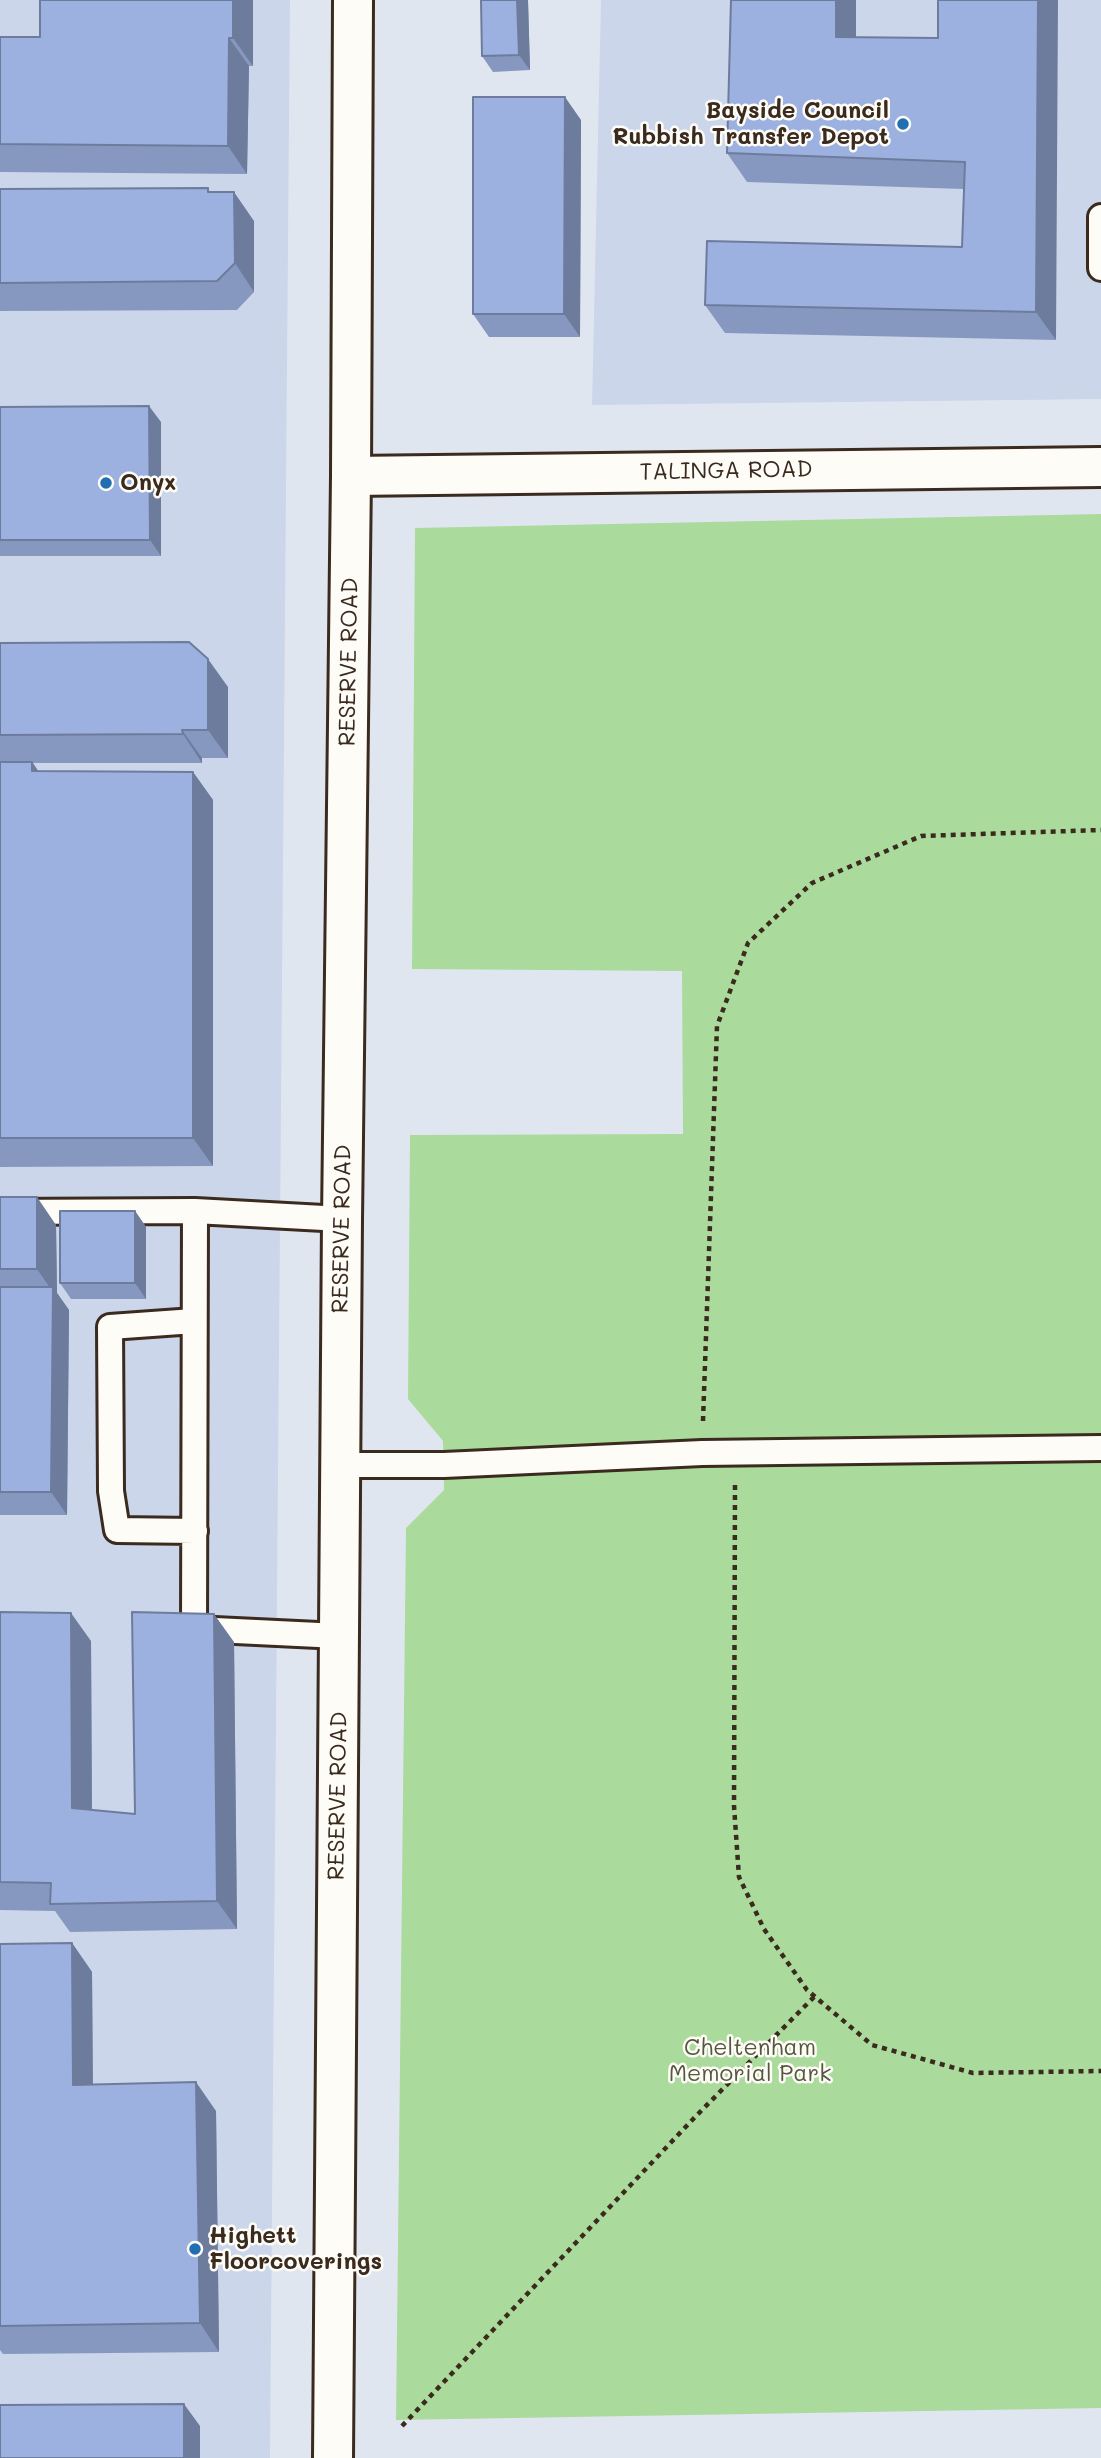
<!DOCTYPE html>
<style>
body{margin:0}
canvas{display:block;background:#e0e6f0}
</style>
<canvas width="1101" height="2458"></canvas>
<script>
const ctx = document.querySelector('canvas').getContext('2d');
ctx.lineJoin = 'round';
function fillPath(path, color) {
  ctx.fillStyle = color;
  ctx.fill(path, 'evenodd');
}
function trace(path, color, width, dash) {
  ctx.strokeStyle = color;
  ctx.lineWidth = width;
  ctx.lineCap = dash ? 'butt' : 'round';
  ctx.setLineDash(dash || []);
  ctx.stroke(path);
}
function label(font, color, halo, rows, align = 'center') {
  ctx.font = font + ' Mali,sans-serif';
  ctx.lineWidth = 5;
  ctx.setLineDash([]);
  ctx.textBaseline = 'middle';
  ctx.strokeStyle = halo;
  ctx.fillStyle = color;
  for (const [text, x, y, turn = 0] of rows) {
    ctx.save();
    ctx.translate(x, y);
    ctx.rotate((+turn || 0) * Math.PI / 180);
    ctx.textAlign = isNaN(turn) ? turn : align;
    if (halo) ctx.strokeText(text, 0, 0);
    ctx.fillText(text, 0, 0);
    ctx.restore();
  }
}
const built = new Path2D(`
 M0 0H290L270 2458H0Z
 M601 0H1101V399L592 405Z`);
const green = new Path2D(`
 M1101 514V2408L396 2420 406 1528 444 1490 443 1441 408 1399 410 1135 683 1134 682 971 412 969 415 528Z`);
const path = new Path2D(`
 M703 1421 717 1026 748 943 812 883 921 836 1101 830
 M735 1485 734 1806 739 1877 764 1929 807 1990 872 2045 973 2073 1101 2071
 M402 2426 697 2115 815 1996`);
const lane = new Path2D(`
 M1101 217V268
 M195 1211 194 1629 339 1636
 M0 1212 195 1211 342 1219
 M194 1321 110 1327 111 1491 117 1530 195 1531
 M340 1465H444L702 1453 1101 1448`);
const street = new Path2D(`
 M351 476 1101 467`);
const secondary = new Path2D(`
 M333 2458 342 1219 351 476 353 0`);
const wall = new Path2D(`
 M40 0H253V66H249L247 174 0 172V37H40Z
 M528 0 530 70 493 72 482 56Z
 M856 37 938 38 1056 340 725 333 705 305 962 247 964 189 747 182 727 153Z
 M581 120 580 337H489L473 314Z
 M0 189 211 192 254 221V292L237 310 0 311Z
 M0 407 161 422V556H0Z
 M0 643 228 687V758H202V763H33L38 771 193 772 213 800V1166L0 1167Z
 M0 1197 56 1225 57 1293 69 1310 67 1515H0Z
 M135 1211 146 1227V1299H71L60 1283Z
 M0 1612 91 1641 92 1810 135 1814 234 1642 237 1929 70 1932 55 1911 0 1910Z
 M72 1943 92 1972 93 2085 216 2111 219 2352 3 2354 0 2350V1944Z`);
const shadedWall = new Path2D(`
 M233 0H253V66L233 38Z
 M517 0H528L530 70 519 55Z
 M836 0H856V66L836 37Z
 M1038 0H1058L1056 340 1036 312Z
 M229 38 249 66 247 174 228 146Z
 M565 97 581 120 580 337 564 314Z
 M234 192 254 221V292L235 263Z
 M149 406 161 422V556L150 540Z
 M208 659 228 687V758L208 730Z
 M182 730 202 758V763L183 734Z
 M32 762 52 791 32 771Z
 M193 772 213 800V1166L193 1138Z
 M37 1197 56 1225 57 1293 69 1310 67 1515 51 1492 53 1292 37 1269Z
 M135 1211 146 1227V1299L135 1283Z
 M71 1613 91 1641 92 1837 72 1808Z
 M214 1614 234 1642 237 1929 217 1901Z
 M72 1943 92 1972 93 2113 73 2085Z
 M196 2082 216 2111 219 2352 200 2323Z
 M184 2404 200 2426V2458H184Z`);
const building = new Path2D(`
 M40 0H233V38H229L228 146 0 144V37H40Z
 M481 0H517L519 55 482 56Z
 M731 0H836V37L938 38V0H1038L1036 312 705 305 707 241 962 247 965 162 727 153Z
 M473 97H565L564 314H473Z
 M208 188V192H234L235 263 217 281 0 283V189Z
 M149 406 150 540H0V407Z
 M189 642 208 659V730H182L183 734 0 735V643Z
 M0 762H32V771L193 772V1138H0Z
 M0 1197H37V1269H0Z
 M60 1211H135V1283H60Z
 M0 1287H53L51 1492H0Z
 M0 1612 71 1613 72 1808 135 1814 132 1612 214 1614 217 1901 50 1904 51 1883 0 1882Z
 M72 1943 73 2085 196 2082 200 2323 0 2326V1944Z
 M184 2404V2458H0V2405Z`);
const markers = [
 [903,124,7,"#1f6fb2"],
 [106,483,7,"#1f6fb2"],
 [195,2249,7,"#1f6fb2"]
];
const poiNames = [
 ["Bayside Council",889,111,"right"],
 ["Rubbish Transfer Depot",889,137,"right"],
 ["Onyx",120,483],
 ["Highett",209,2236],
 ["Floorcoverings",209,2262]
];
const streetNames = [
 ["TALINGA ROAD",726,471,-1],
 ["RESERVE ROAD",349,662,-89],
 ["RESERVE ROAD",342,1229,-89],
 ["RESERVE ROAD",338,1796,-89]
];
const parkNames = [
 ["Cheltenham",750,2048],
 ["Memorial Park",750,2074]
];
fillPath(built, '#ccd6eb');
fillPath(green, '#aadb9c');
trace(lane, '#3b2a1e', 30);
trace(street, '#3b2a1e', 44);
trace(secondary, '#3b2a1e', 44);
trace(path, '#3b2a1e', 4.5, [5, 5]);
trace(lane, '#fdfcf7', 24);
trace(street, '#fdfcf7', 38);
trace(secondary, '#fdfcf7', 38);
fillPath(wall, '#8698c0');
fillPath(shadedWall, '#6d7c9c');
fillPath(building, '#9cb1df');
trace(building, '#6d7c9c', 2);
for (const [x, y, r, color] of markers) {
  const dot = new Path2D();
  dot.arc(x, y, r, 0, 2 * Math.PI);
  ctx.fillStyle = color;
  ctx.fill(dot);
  trace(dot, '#fdfcf7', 2.5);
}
label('bold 23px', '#3b2a1e', '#fdfcf7', poiNames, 'left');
label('23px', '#3b2a1e', '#fdfcf7', streetNames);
label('23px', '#57563e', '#fdfcf7', parkNames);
</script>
